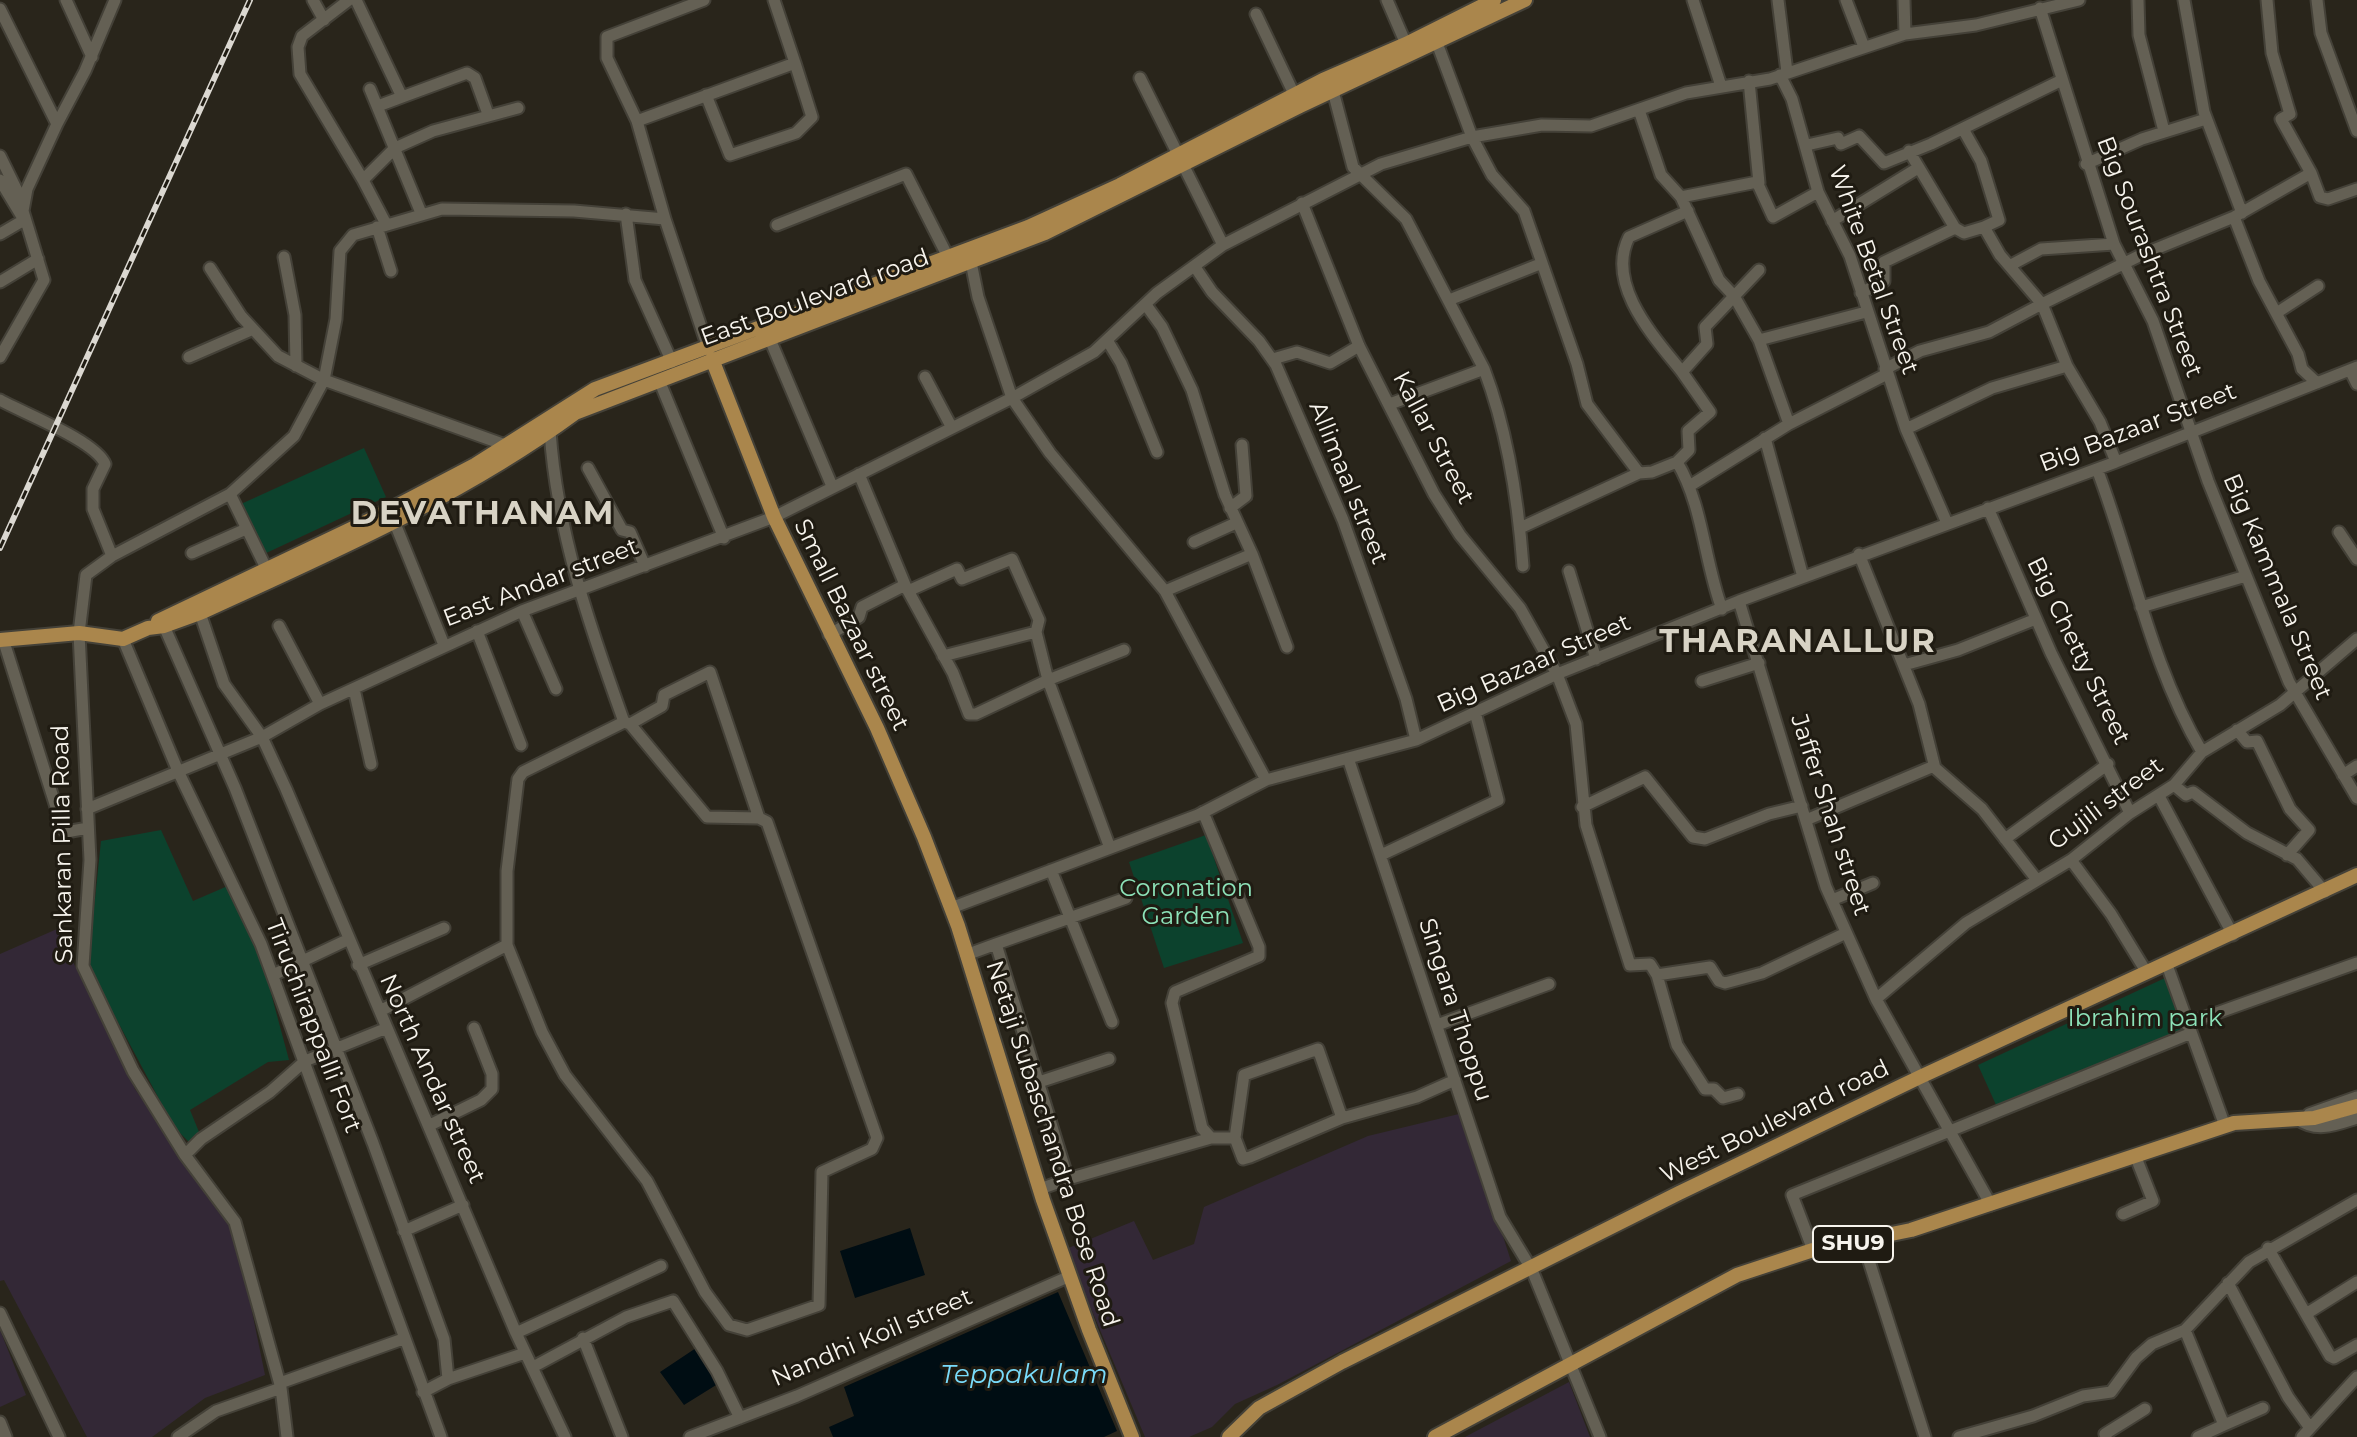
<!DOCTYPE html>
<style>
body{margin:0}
canvas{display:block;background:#29251b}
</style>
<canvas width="2357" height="1437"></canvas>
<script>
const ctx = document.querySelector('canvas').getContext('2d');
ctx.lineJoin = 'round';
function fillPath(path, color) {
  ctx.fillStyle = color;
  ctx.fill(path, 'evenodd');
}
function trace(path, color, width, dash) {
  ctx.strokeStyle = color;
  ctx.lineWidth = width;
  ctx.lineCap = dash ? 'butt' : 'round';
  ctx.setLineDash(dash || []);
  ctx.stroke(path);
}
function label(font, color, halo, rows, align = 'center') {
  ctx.font = font + ' Montserrat,sans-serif';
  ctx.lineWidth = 6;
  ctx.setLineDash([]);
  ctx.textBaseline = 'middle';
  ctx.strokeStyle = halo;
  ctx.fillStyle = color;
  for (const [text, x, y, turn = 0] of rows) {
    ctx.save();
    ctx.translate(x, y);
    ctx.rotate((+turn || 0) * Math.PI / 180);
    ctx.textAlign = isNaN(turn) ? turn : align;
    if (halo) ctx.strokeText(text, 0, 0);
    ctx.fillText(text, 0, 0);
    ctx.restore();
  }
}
const education = new Path2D(`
 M57 929 135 1089 236 1233 265 1375 205 1398 152 1437H87L4 1280 0 1281V954Z
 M1463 1113 1511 1261 1277 1385 1235 1404 1212 1427 1189 1437H1145L1066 1249 1134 1221 1153 1260 1194 1244 1204 1207 1368 1136Z
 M0 1330 26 1395 0 1407Z
 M1569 1382 1590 1437H1465Z`);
const green = new Path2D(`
 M364 448 386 497 262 555 241 504Z
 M161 830 193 901 230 885 258 945 289 1060 268 1062 190 1110 199 1132 189 1142 174 1127 88 966 101 841Z
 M1206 835 1243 943 1164 968 1129 862Z
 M2165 978 2186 1033 1997 1107 1978 1065Z`);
const water = new Path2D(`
 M910 1228 925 1275 855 1298 840 1251Z
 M1058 1292 1117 1431 1104 1437H833L829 1427 854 1416 844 1387Z
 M696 1348 721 1382 684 1405 660 1372Z`);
const minor = new Path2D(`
 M66 0 92 57
 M313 0 324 20
 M349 0 302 36 298 47 300 74 363 180 395 148 433 131 518 108
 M356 0 402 97 467 73 475 78 488 114
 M1387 0 1406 44
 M1693 0 1721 86
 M1778 0 1787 72
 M1846 0 1864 47
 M1904 0 1905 34
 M2138 0 2139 35 2164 131
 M2184 0 2204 112 2242 213
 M2267 0 2272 53 2290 114 2281 119 2311 173
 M2317 0 2321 33 2357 131
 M2040 8 2114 244 2153 321 2208 481 2289 682 2357 798
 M0 9 57 124 27 189 23 211 44 280 0 357
 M1256 14 1294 94
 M1437 43 1472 137 1492 175 1524 211 1577 364 1587 404 1639 473 1652 472 1677 462C1703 505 1704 561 1722 609
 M1780 75 1792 99 1818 192 1850 256 1906 429 1947 523
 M1140 78 1223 245
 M1749 81 1759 183
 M370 89 421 213
 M1333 91 1353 167 1406 219 1484 369 1390 404
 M706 95 730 155 796 133 812 117 795 63
 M378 106 402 97
 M1639 110 1661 175 1681 197 1719 280 1734 296 1759 340 1789 424
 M637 121 607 58V37L704 0
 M57 124 85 71 115 0
 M1963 129 1981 161 1999 220 1984 227
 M1807 145 1838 138 1841 144 1859 136 1884 163 1931 144 2062 80
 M0 156 24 205
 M2086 164 2142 139 2206 119
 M0 180 24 220 0 234
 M363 180 386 224
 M1681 197 1757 182 1773 217 1818 192
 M1302 203 1359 346 1434 494 1460 535 1520 608 1557 674 1576 724 1586 825 1630 965 1650 964 1657 975 1710 967 1719 981 1725 983 1762 973 1846 933
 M626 214 635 280 672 362
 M2234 217 2259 281 2298 354 2302 369 2317 383
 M665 219 637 121 795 63 774 0
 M1832 221 1918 168
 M777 225 906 174 949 259
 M377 227 391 271
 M284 257 295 315 296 366
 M971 262 978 297 1012 398 1050 453 1165 591 1266 780
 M2011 265 2041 249 2114 244
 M1195 267 1212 292 1259 341 1276 365 1343 520 1406 699 1416 740
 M210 268 241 316 278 356 324 380 508 446
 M0 282 38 259
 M1861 293 1884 281V262L1955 228
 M1449 300 1540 264
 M1146 305 1162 327 1192 390 1225 495 1252 554 1287 647
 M2278 312 2318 286
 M769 337 832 486
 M1107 340 1121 363 1157 452
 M1759 340 1866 312
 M189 357 251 330
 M1273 359 1297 352 1330 363 1359 346
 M1484 369C1508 432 1518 499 1523 566
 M1885 369 1920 351 1989 332 2042 304 2000 255 1984 227 1964 233 1955 228 1909 151
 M2350 370 2357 384
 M1682 372C1655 338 1605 285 1629 237L1688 211
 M925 377 952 428
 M659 380 724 538
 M0 400C23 413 96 441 105 464L93 489V509L112 556 86 575 79 633 90 860 83 966 133 1071 185 1155 235 1222 281 1388 287 1437
 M1906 429 1992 388 2067 366
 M550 431C557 533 590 627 624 722L630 724 707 817 759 818 767 822 877 1138 872 1149 822 1172 819 1305 747 1330 729 1325 705 1292 647 1181 565 1075 542 1032 507 945V871L518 779 523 772 624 722
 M1765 438 1803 577
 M1677 462 1689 450 1688 431 1710 412 1682 372 1707 344 1705 327 1759 270
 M2116 462 2100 422 2067 366 2042 304 2141 255 2234 217 2311 173 2320 197 2328 199 2357 189
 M588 468 622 530 630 532 645 566
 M2097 469C2133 564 2150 664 2202 752
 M859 474 906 587 953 673 969 714H976L1048 680 1124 650
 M1691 485 1789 424 1887 374
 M230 494 267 570
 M1230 508 1246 496 1242 445
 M1988 508 2051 653 2130 813
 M394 521 444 645
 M1520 528 1639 473
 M2339 532 2357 559
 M1194 542 1236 523
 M192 553 246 529
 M1859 554 1919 704 1935 768 1982 809 2037 880
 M112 556 230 494 294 436 324 380 336 319 340 251 353 235 442 209 574 211 665 219 709 351
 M1569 571 1596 659
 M908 591 957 569 962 579 1012 559 1039 620 1036 632
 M1165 591 1252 554
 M1739 601 1826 887 1876 999 1991 1205
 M2141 607 2246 576
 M522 611 556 689
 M200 613 224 684 262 737 286 789 516 1333 565 1437
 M164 626 235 788 373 1143 444 1339 448 1379
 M279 626 320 704
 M477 631 521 745
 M829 635 859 617 862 607 905 585
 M3 639 63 829 66 832 88 828
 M123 639 178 771 261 944 441 1437
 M943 656 1036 632 1048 680 1110 848
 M1904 665 1958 650 2036 619
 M1702 681 1759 663
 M354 689 371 764
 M630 724 662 706 664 695 710 672 759 818
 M2237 730 2247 742 2257 741 2290 809 2309 830 2287 855
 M1348 758 1500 1217 1532 1270 1600 1437
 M2343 775 2357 766
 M2174 785 2186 795 2193 792 2247 833 2297 859 2325 892
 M2159 796 2233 935
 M1582 807 1645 777 1693 837 1705 839 1769 814 1802 806
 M87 809 262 737 320 704 522 611 774 517 1012 398 1094 352 1157 293 1223 245 1381 164 1472 137 1542 125 1591 126 1686 93 1770 79 1905 34 1976 25 2079 0
 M1203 812 1259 947V956L1175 992 1172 1003 1202 1128 1211 1138
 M1806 820 1934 766
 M2005 839 2108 764
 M1381 855 1498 800 1475 712
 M2071 860 2111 914 2147 973
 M1051 870 1112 1022
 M1832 900 1873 883
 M951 908 1198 815 1266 780 1416 740 1557 674 1739 601 2116 462 2357 367
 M996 944 1126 898
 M966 955 996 944 1068 1179 1040 1189
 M358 965 444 928
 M2167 965 2225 1126
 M273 975 347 940
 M1657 975 1677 1045 1705 1089H1714L1723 1098 1738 1094
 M1876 999 1966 923 2071 860 2130 813 2174 785 2202 752 2280 705 2357 639
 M380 1011 507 945
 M2186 1024 2357 963
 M1437 1025 1549 984
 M1039 1082 1109 1059
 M2309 1114 2357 1097
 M2297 1119C2317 1133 2335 1125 2357 1118
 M430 1125 481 1100 492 1089V1074L474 1028
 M1235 1138 1244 1075 1318 1049 1342 1118
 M185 1155 201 1139 270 1092 305 1061 387 1028
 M1068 1179 1211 1138H1235L1243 1159 1250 1157 1342 1118 1417 1097 1455 1080
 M2123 1214 2153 1201 2135 1155
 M404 1231 463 1205
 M1863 1242 1925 1437
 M2268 1248 2330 1356 2334 1358 2357 1345
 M1813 1250 1792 1195 2189 1034
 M2228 1283 2288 1397 2310 1428
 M0 1313 59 1437
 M2306 1314 2357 1282
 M2185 1330 2224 1425 2198 1437
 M516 1333 661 1266
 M583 1338 622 1437
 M533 1367 626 1317 673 1301 717 1371 740 1418
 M280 1383 403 1339
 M423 1392 448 1379 525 1353
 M0 1422 6 1437
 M2224 1425 2263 1408
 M178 1437 216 1411 281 1388
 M690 1437 797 1396 1070 1276
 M1959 1437 2033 1416 2083 1396 2111 1392 2136 1358 2152 1344 2185 1330 2249 1262 2357 1200
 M2106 1437 2105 1434 2145 1409
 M2302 1437 2357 1377`);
const major = new Path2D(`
 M712 359 774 517 877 728 924 837 958 926 1043 1200 1089 1330 1132 1437
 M158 621 374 518 475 465 595 389 1028 227 1120 185 1323 80 1406 44 1494 0
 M0 640 79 633 123 639 148 628 164 626 200 613C328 554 461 497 575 413L1045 233 1300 106 1525 0
 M1229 1437 1259 1408 1342 1362 1679 1193 1920 1077 2357 875
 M1435 1437 1737 1275 1813 1250 1911 1230 2234 1123 2314 1118 2357 1106`);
const rail = new Path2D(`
 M0 548 250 0`);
const shields = [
 [1853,1244,80]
];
const shieldNames = [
 ["SHU9",1853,1244]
];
const streetNames = [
 ["Big Sourashtra Street",2149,257,69],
 ["White Betal Street",1873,270,70],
 ["East Boulevard road",815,298,-20],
 ["Big Bazaar Street",2138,428,-21],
 ["Kallar Street",1433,438,62],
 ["Allimaal street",1348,483,68],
 ["East Andar street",541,583,-21],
 ["Big Kammala Street",2277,587,67],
 ["Small Bazaar street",851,625,64],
 ["Big Chetty Street",2078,651,64],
 ["Big Bazaar Street",1534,664,-24],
 ["Gujili street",2106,804,-37],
 ["Jaffer Shah street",1830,815,72],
 ["Sankaran Pilla Road",63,844,-91],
 ["Singara Thoppu",1455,1010,72],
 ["Tiruchirappalli Fort",313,1026,69],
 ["North Andar street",432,1079,66],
 ["West Boulevard road",1775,1122,-26],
 ["Netaji Subaschandra Bose Road",1052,1144,72],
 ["Nandhi Koil street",872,1338,-23]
];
const parkNames = [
 ["Coronation",1186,889],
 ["Garden",1186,917],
 ["Ibrahim park",2145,1019]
];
const waterNames = [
 ["Teppakulam",1024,1375]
];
const districtNames = [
 ["DEVATHANAM",483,515],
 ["THARANALLUR",1798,643]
];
fillPath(education, '#332836');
fillPath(green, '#0c422d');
fillPath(water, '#000d13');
trace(minor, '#444138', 15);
trace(major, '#444138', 18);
trace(minor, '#646054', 11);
trace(major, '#aa864c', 14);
trace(rail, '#dbd8d1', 6);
trace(rail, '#1f1b12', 3, [9]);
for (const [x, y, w] of shields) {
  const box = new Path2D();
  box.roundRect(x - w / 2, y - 18, w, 36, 6);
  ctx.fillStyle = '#1f1b12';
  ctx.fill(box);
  trace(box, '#f7f4ed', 2);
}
label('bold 22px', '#f7f4ed', null, shieldNames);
label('24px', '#f7f4ed', '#1f1b12', streetNames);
label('24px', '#8de3b9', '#1f1b12', parkNames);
label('italic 26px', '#79dbfa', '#1f1b12', waterNames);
ctx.letterSpacing = '2px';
label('bold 32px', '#d8d3c5', '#1f1b12', districtNames);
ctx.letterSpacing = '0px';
</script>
